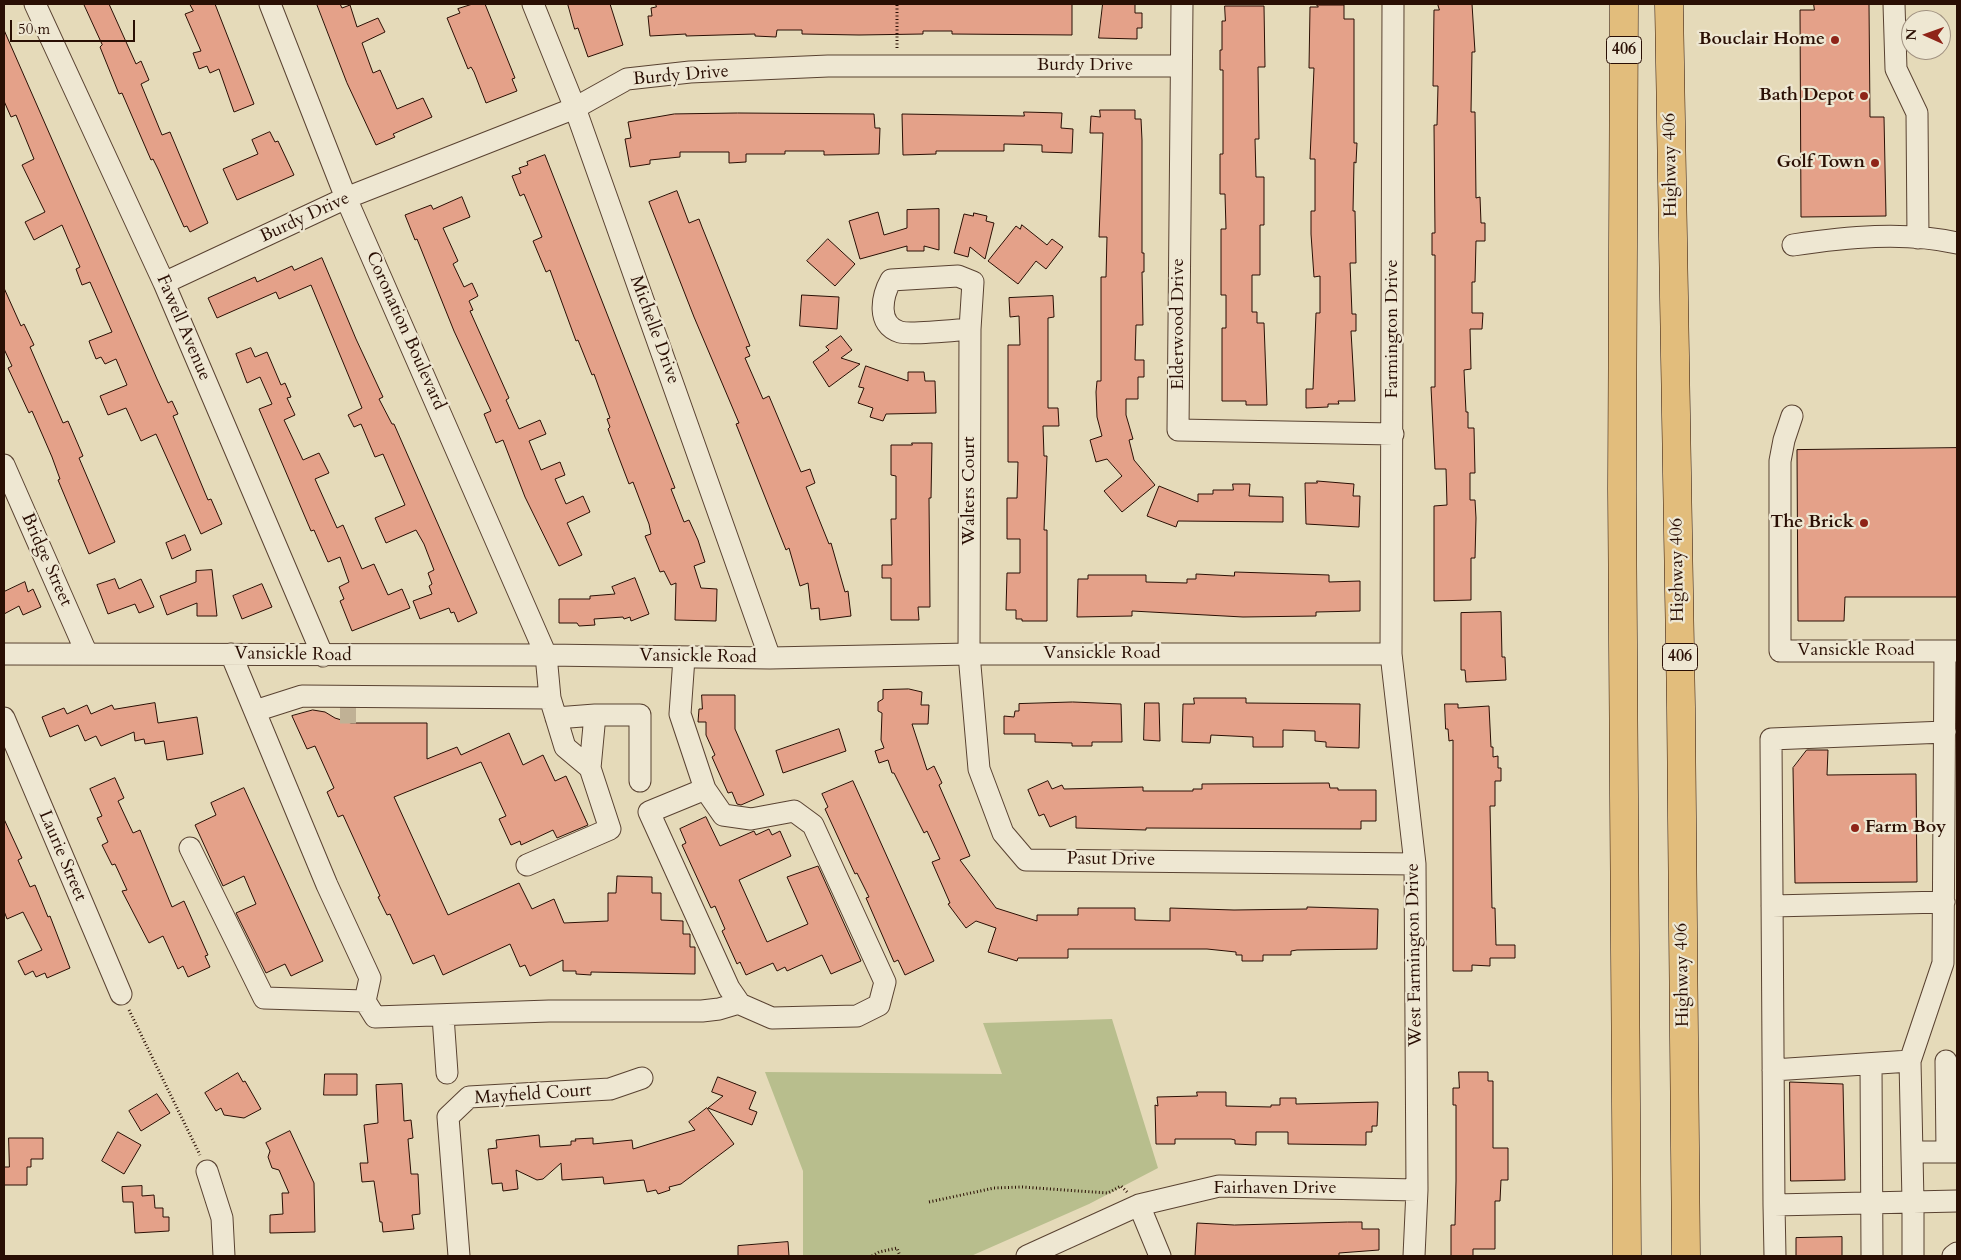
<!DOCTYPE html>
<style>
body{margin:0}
#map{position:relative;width:1961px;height:1260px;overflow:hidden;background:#e5dab9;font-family:Cardo,serif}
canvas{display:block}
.frame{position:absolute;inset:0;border:5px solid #2a0f04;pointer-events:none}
.north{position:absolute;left:1901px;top:10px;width:50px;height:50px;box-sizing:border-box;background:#eee7d2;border:1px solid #a09180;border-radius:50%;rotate:272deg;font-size:14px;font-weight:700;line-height:20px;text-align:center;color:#2a0f04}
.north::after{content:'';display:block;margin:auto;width:18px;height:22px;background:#8f2418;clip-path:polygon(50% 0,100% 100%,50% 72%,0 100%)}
.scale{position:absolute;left:10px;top:20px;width:125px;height:22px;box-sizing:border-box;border:2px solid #2a0f04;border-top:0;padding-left:6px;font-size:15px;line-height:18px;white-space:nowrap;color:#2a0f04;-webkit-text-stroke:4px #eee7d2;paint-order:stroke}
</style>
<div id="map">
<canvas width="1961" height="1260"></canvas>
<div class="frame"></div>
<div class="north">N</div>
<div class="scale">50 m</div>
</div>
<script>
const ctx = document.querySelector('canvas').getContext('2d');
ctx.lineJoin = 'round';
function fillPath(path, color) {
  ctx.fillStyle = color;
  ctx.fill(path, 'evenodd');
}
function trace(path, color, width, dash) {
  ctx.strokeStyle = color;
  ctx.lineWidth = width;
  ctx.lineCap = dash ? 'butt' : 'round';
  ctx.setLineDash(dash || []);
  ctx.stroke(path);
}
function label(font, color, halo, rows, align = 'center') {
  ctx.font = font + ' Cardo,serif';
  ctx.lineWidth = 4.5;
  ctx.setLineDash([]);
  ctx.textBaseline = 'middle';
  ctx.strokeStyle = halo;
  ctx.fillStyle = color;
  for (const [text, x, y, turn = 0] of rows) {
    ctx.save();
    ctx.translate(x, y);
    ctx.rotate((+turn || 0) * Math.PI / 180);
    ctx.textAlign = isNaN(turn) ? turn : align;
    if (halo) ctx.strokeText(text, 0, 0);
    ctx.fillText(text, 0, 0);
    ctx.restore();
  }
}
const green = new Path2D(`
 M1112 1019 1158 1168 1089 1204 971 1256H803V1171L765 1072 1002 1074 983 1023Z`);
const building = new Path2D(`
 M84 4H109L136 64 141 61 149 80 141 84 162 135 170 132 208 223 190 232 187 226 184 227 158 169 153 159 151 160 122 93 119 94 100 47 102 45Z
 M190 4H215L254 104 234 112 219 69 210 73 207 66 199 69 193 53 201 51 185 14 193 11Z
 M317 4H340L342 8 350 5 357 27 378 18 385 32 362 43 373 73 380 70 397 109 423 98 432 117 393 134 395 137 376 145 347 83Z
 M473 4H485L515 78 512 79 517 91 486 103 474 72 471 67 468 69 447 18 460 13 458 9Z
 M568 4H610L623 45 588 57 578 28 575 29Z
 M656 4H1072V35L952 34V31H923V34L859 35 802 34V30H777L776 37 755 36V34L686 36V34L650 36 648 16H652L651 8 656 7Z
 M1103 4H1135V13H1142V28H1137V39L1099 38Z
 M1438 4H1472L1475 52H1472L1471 112H1475L1476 198 1480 197 1481 223H1485V241H1476L1475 282H1472V313H1483L1482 329H1470L1471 369 1464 370 1466 412H1468V428H1474L1475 473H1470V500H1475L1476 518 1475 558H1471V600L1434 601V506L1447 505 1446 469H1435L1431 387H1435V255H1432V233H1435L1434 125H1437L1438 86H1433L1434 10H1439Z
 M1814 4H1869L1870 117H1884L1886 216 1801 217 1800 10H1814Z
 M1317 5H1344V19H1354V143H1357L1356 163 1354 162 1353 211H1355L1356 263H1350L1352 314H1356V331H1351L1355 401H1338L1339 404H1328V407L1306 408V389H1313L1316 313H1320V276L1314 277 1311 234V211H1315V159H1310L1314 68H1309L1310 7H1318Z
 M1225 6H1264L1265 67H1258L1259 139H1255L1256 177H1264V225H1260V275H1252V312H1257V323H1264L1267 405H1246V401H1222V328H1226V295H1221V229H1226L1225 194H1220V154H1223V70H1220V50H1222V21H1225Z
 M4 30 157 379 168 403 172 401 178 414 173 416 208 500 211 499 222 524 201 534 156 434 141 441 126 408 108 415 100 396 127 385 116 359 105 364 101 357 96 359 90 344 89 341 112 332 90 282 82 285 76 269 80 267 62 225 34 240 25 222 45 212 22 165 34 159 16 115 11 117 4 101Z
 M1100 110H1135V119H1141L1142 140V253H1144V272H1142L1143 325H1136L1135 360H1144V377H1138V399H1126V415L1133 439 1129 440 1134 460 1155 485 1122 512 1104 491 1122 476 1107 459 1096 462 1090 440 1102 436 1097 417 1096 392 1097 381H1101V277H1106L1107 237H1099L1103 133H1090L1091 116 1100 117Z
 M1024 112 1062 113 1061 128 1073 129 1072 153 1042 152V145L1004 144V151H936V154L903 155 902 114 1024 116Z
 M738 113 874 114 875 128H880L879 154 824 155V151H785V154H746V162L729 163V152H680V157L650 160V164L630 167 625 139 631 138 628 122 674 114Z
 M270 132 275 142 278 141 294 175 237 200 223 169 258 154 252 140Z
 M545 155 675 488 671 489 684 522 689 520 698 540 705 562 694 566 701 588 717 589 716 621 675 620 676 583 671 585 664 571 660 572 645 536 651 534 649 524 633 482 629 484 608 429 610 427 607 419 610 418 594 374 592 375 578 340 576 341 550 270 546 272 533 241 542 237 524 194 520 196 512 176 521 173 519 168 528 165 527 162Z
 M677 191 689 223 699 219 702 227 750 346 746 347 750 356 745 358 763 399 769 396 801 472 810 469 815 483 806 487 829 544 831 543 845 592 848 591 851 616 820 620 819 608 811 609 808 583 800 586 789 548 786 550 736 424 739 423 694 317 649 202Z
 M462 197 470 217 443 228 458 261 453 264 464 287 472 283 478 296 469 301 473 310 470 311 509 398 506 400 519 429 540 420 546 434 529 441 541 470 560 462 565 475 555 479 566 504 583 496 590 512 567 523 582 555 559 566 525 497 503 440 496 443 484 414 491 411 454 331 417 239 415 240 405 215 431 205 433 209Z
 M939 209V250L924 246V251H907V246L860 259 849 221 878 212 884 235 907 228V210Z
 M974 213 987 216 986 221 994 223 985 259 970 247 968 257 954 253 964 214 973 216Z
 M1022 225 1047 245 1052 239 1063 247 1046 269 1036 261 1018 284 988 261 1016 226 1020 229Z
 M828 239 855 264 835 286 807 261Z
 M322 258 356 339 383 397 379 399 392 424H394L477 613 458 622 454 612 451 613 449 608 420 619 413 601 432 594 429 586 432 584 428 573 434 570 424 544 416 530 386 543 375 518 405 505 383 454 375 457 361 424 354 427 348 415 362 408 311 285 279 299 276 292 217 318 208 298 255 277 257 282 292 266 294 270Z
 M4 288 21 326 24 324 34 345 30 347 63 423 68 421 83 456 79 458 115 542 89 554 58 480 60 479 52 457 32 411 29 413 8 368 12 366 4 349Z
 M802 295 839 297 837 329 800 326Z
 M1053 296 1054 317 1048 318V408H1058L1059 426H1043L1044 456H1047L1044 530H1047V621H1022V619H1016V610H1006L1007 573H1020V539H1007V498H1017L1018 462H1008V345H1020L1019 316 1010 317 1009 298Z
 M841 336 852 350 841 358 860 364 829 387 813 362 829 350 826 347Z
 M251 348 255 357 267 352 281 385 285 383 291 397 287 398 295 415 284 420 303 460 319 453 329 473 315 479 337 528 343 525 362 569 374 564 388 595 402 589 410 608 352 631 340 601 344 599 339 587 349 582 340 557 328 562 314 530 311 531 259 409 272 404 260 377 247 383 236 354Z
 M866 366 908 381V372H924L925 381H935L936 413 886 414 883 421 870 417 873 408 858 403 864 388 859 387Z
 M912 443H932L931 498H929L930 607H918L919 620H891V578H882V565H892L891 519H896V476L891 475V445H912Z
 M1957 448V597H1845L1844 621H1798L1797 450Z
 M1317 481 1354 484 1353 496H1360L1359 527 1306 524 1305 483H1317Z
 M1233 484H1250L1249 496 1283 497V522L1178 521 1176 527 1147 516 1159 486 1198 502V494H1213V490H1233Z
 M185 535 191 550 172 559 166 543Z
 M212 570 217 616H197V603L167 615 160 596 196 582V571Z
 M1235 572 1329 575V582L1360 581V611L1316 612V616L1243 617 1132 611V616L1077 617 1078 579H1088V575H1146V582L1187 583V579H1196V574L1234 576Z
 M635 578 649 614 631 621 630 617 624 619 623 617 594 619 595 625 579 626 577 623H559V599H590V596L615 594 612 587Z
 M115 579 119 589 141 579 154 607 139 613 135 604 108 614 97 585Z
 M25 582 28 592 33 589 41 607 23 615 19 606 4 614V592Z
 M262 584 272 607 242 619 233 596Z
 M1501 612 1502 657H1505L1506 680 1466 682 1465 670H1461V613Z
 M909 689 922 692 921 705H929L928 724H912L927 770 934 766 942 783 939 785 970 856 960 860 996 908 1037 921V915H1078V908H1135V920L1170 921V908L1234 910 1307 909V907L1378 909 1377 949 1297 950 1291 951V955H1263V961H1242V955H1236V952L1207 949H1068V958H1018L1017 961 988 952 996 928 976 921 966 928 948 904 950 903 932 862 940 859 927 831 924 833 894 773H892L888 760 879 763 875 751 884 748 881 740 882 713 878 711V702L883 699V690Z
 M702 695H735V729L764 795 741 805 737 804 732 792 728 793 712 757 715 755 706 735V722H698L699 709H702Z
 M1194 698H1246V703L1360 704 1359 748 1326 747V742L1315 741V731L1283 730V747H1253V737L1211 735 1210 743 1182 742 1183 704H1194Z
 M1073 702 1121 704 1122 742H1092V746H1072V743L1035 742V734H1004V716L1014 717 1015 711H1019V704Z
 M155 703 158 723 197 717 203 754 167 760 164 741 145 744 144 739 135 741 134 732 101 746 96 736 85 741 78 725 50 737 42 717 64 708 67 714 87 705 91 714 112 705 114 709Z
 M1145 703H1159L1160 741 1144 740Z
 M1445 704H1458V708L1489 706 1491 747H1493V757L1498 756V768H1501V781H1495V806H1490L1492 908H1495L1496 945H1515V958H1490V966L1472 965V971H1453V740L1449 741 1448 729H1446Z
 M313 710 325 712 335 718 351 723H427V759L457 747 461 755 509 733 523 765 543 755 555 781 566 776 588 825 557 838 553 830 521 845 520 841 511 845 499 819 506 816 481 762 394 797 448 915 519 883 532 909 554 899 564 923 608 921V893H616L617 876 652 877V893H661V920L683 921V934H690V947H695V974L591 972V975L576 974V971H563V960L530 976 525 965 520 967 510 944 443 975 434 955 413 964 390 914 387 915 378 897 380 896 343 815 338 817 327 792 334 788 315 746 307 749 292 716Z
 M839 729 846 751 783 773 776 751Z
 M1807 750H1828L1827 775 1916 774 1917 882 1795 883 1793 768Z
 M115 778 124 798 118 801 133 833 140 830 172 907 184 901 208 955 205 956 210 967 188 977 183 966 178 969 163 936 149 943 122 891 127 890 115 864 112 865 102 845 108 842 97 818 102 816 90 789Z
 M853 781 934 961 905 975 898 960 894 962 866 898 869 897 857 873 855 874 825 809 828 807 822 794Z
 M1048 781 1052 789 1062 785 1064 789 1143 787V791H1193V789H1202V784L1329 783 1330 788H1338V790H1376V821H1361V829L1146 828V830L1076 828V816L1050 827 1044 814 1039 816 1028 790Z
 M244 788 323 961 291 976 285 964 266 973 236 913 256 904 244 876 223 886 195 825 216 815 211 803Z
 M706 817 720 846 754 831 756 835 769 829 772 835 780 831 791 856 739 880 767 942 808 924 787 877 818 866 861 961 831 974 822 955 787 971 785 967 777 971 773 963 746 975 740 962 737 964 722 931 725 929 715 906 711 908 682 845 686 843 680 829Z
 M4 819 22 858 18 860 30 887 35 885 48 917 50 916 70 968 47 978 45 973 36 977 33 971 25 975 18 961 42 950 23 912 7 919 4 911Z
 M1459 1072H1488V1081H1493V1148H1508V1180H1501L1500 1201H1495V1249H1473V1256H1451V1225H1455L1456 1181V1105H1453V1088H1459Z
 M238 1073 243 1082 245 1081 261 1109 244 1118 224 1115 221 1108 216 1111 205 1093Z
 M325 1074H357V1095H324Z
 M718 1077 756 1092 749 1109 757 1112 752 1125 708 1108 723 1096 712 1092Z
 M1790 1082 1843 1084 1845 1180 1791 1181Z
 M402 1084 404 1121 411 1120 413 1138 408 1139 411 1174H418L420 1214 412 1215 414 1229 383 1232 382 1222H380L374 1181 362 1182 360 1163H368L364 1125 378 1123 376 1085Z
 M1197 1092H1226V1106L1271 1107V1105H1280V1098H1296V1104L1378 1102 1377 1126H1372V1132H1366V1145L1288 1144V1132H1256V1145L1235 1144V1140L1231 1139H1175V1144H1156L1155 1105 1158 1106 1157 1097 1197 1096Z
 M157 1094 170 1113 141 1131 129 1111Z
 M707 1108 734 1144 681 1184 669 1187 670 1190 658 1194 656 1190 647 1192 644 1180 604 1184 603 1177 562 1180 561 1163 543 1179 537 1180 516 1170 518 1189 503 1191 502 1183 492 1184 488 1149 497 1148 496 1140 539 1135 540 1147 571 1145V1141H576L575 1139 593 1138V1144L632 1140 633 1149 695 1130 689 1122Z
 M290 1131 314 1183 315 1232 270 1233V1215L283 1214 282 1193H289L279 1170 272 1168 268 1157 270 1151 266 1143Z
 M118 1132 141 1145 124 1174 102 1161Z
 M9 1138H43V1159H31V1167H27V1185H4V1167H9Z
 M142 1186V1196L154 1195 155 1208H163V1217H169V1231L135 1233 133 1202H123L122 1187Z
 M1348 1222H1362V1229H1379V1250L1339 1253V1256H1195L1197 1223 1234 1225Z
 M1842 1237V1256H1796V1238Z
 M788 1242 789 1256H738V1246Z`);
const minorTunnel = new Path2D(`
 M340 713H356`);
const path = new Path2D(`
 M897 48V4
 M129 1010 200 1155
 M929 1202 994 1188 1022 1187 1108 1193 1121 1186 1127 1192
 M872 1256 879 1252 897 1248 900 1256`);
const minor = new Path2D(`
 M35 4 164 283 323 656
 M533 4 575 108 770 658
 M1182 4 1178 430 1393 434
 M1393 4 1391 654 1415 864 1417 1190 1414 1256
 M1894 4 1896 69 1917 113 1918 238
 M1793 245C1846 237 1904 231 1957 243
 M164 283 346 198 575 108 627 79 690 72 828 66H1181
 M970 329C956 330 911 335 900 332 876 325 882 296 891 280L958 276 973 282 970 329 969 654 979 769 1003 833 1026 860 1415 864
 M1792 416 1784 440 1780 461V651H1957
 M4 465 87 654
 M4 654 546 655 770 658 969 654H1391
 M231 654 327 885 370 978 365 1001 375 1017 549 1011H702L719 1009 739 1003
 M684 658 680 714 705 789 723 815 751 819 794 811 813 825 885 982 879 1005 857 1016 772 1018 740 1004 729 988 649 812 705 789
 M255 711 302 696 550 698 546 655 346 198 270 4
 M595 715H640V781
 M4 718 121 994
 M556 718 595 715 590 768
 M190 848 264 998 365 1001
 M527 865 610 829 590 768 565 747 550 698
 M1772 906 1944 902
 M443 1016 447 1073
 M1946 1061 1947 1152
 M1871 1064 1872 1256
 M1773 1070 1910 1061
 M1912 1152H1957
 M207 1171 222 1218 224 1256
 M1139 1205 1160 1256
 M1774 1205 1771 739 1945 732
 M459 1256 448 1117 469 1097 610 1089 642 1078
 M1027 1256 1139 1205 1219 1186 1417 1190
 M1775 1256 1774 1205 1913 1202 1910 1061 1943 963 1945 651
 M1913 1256V1202L1957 1201
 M1953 1256 1957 1253`);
const highway = new Path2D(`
 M1624 4 1622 488 1627 1256
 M1669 4 1681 707 1686 1256`);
const markers = [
 [1835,40,5,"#8f2418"],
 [1864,96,5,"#8f2418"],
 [1875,163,5,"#8f2418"],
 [1864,523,5,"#8f2418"],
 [1855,828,5,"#8f2418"]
];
const shields = [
 [1624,50,35],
 [1680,657,35]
];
const shieldNames = [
 ["406",1624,50],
 ["406",1680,657]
];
const poiNames = [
 ["Bouclair Home",1825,40],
 ["Bath Depot",1854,96],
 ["Golf Town",1865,163],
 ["The Brick",1854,523],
 ["Farm Boy",1865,828,"left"]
];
const streetNames = [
 ["Burdy Drive",1085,66],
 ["Burdy Drive",681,76,-5],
 ["Highway 406",1671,165,-91],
 ["Burdy Drive",305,218,-25],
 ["Elderwood Drive",1179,324,-90],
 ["Fawell Avenue",183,328,67],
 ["Farmington Drive",1393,329,-90],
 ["Michelle Drive",654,330,70],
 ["Coronation Boulevard",405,331,66],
 ["Walters Court",970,491,-90],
 ["Bridge Street",46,560,66],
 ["Highway 406",1678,570,-91],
 ["Vansickle Road",1856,651],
 ["Vansickle Road",1102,654],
 ["Vansickle Road",293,655,1],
 ["Vansickle Road",698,657,1],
 ["Laurie Street",62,856,67],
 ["Pasut Drive",1111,860,1],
 ["West Farmington Drive",1415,955,-91],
 ["Highway 406",1683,975,-91],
 ["Mayfield Court",533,1095,-4],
 ["Fairhaven Drive",1275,1189]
];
fillPath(green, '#b8be8d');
fillPath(building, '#e4a189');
trace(building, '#2a0f04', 1);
trace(minorTunnel, '#c0b195', 21, [21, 11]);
trace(minor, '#594231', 23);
trace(highway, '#2a0f04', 29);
trace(path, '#2a0f04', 3, [1, 2.5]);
trace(minor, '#eee7d2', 21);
trace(highway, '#e2bd7c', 28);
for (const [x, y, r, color] of markers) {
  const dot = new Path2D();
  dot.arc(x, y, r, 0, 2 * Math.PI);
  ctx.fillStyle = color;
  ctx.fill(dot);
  trace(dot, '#eee7d2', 2);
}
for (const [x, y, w] of shields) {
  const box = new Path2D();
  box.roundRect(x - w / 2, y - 13.5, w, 27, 4);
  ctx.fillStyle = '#eee7d2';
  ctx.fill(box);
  trace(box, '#2a0f04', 1);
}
label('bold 16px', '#2a0f04', null, shieldNames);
label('bold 18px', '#2a0f04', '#eee7d2', poiNames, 'right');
label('18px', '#2a0f04', '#eee7d2', streetNames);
</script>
